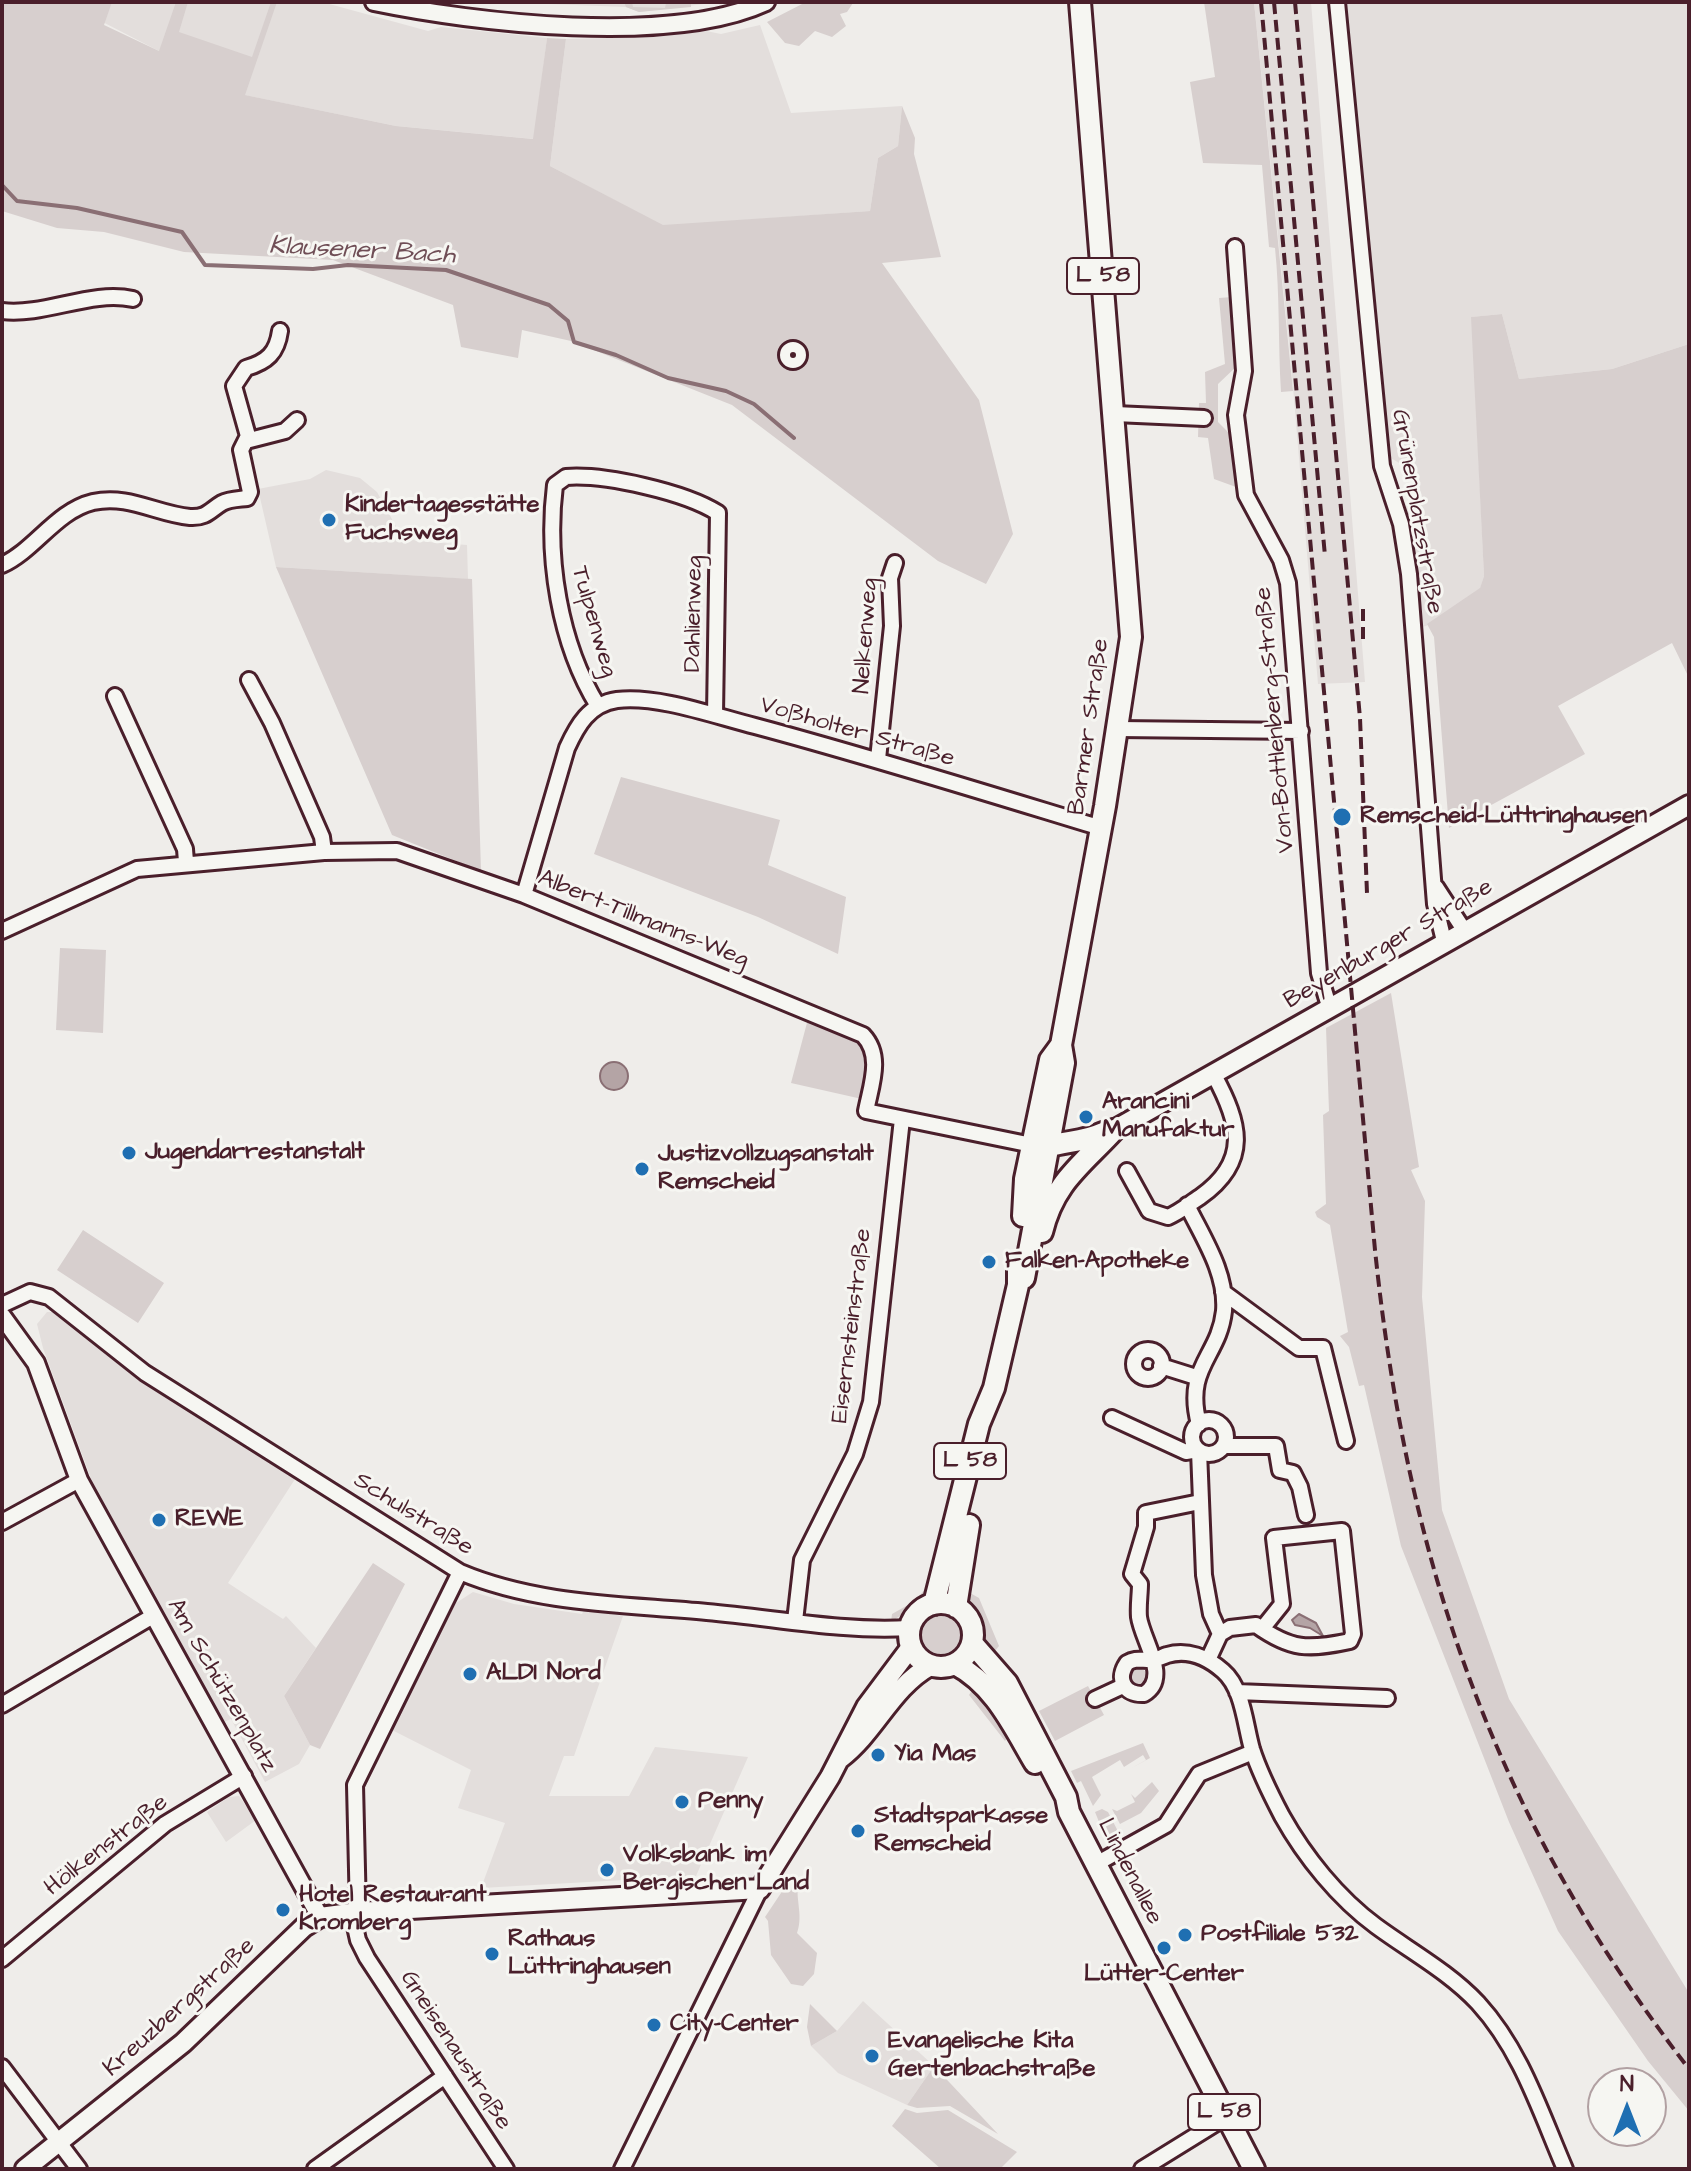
<!DOCTYPE html>
<meta charset="utf-8">
<style>
body{margin:0}
#map{position:relative;width:1691px;height:2171px;overflow:hidden;background:#efedea;font-family:"Architects Daughter",sans-serif}
canvas{display:block}
.frame{position:absolute;inset:0;border:4px solid #4a1f2b;pointer-events:none}
.north{position:absolute;left:1587px;top:2067px;width:80px;height:80px;box-sizing:border-box;background:#f6f6f2;border:2px solid #b1a0a2;border-radius:50%;rotate:0deg;font-size:22px;font-weight:700;line-height:32px;text-align:center;color:#4a1f2b}
.north::after{content:'';display:block;margin:auto;width:28px;height:36px;background:#1f6fb2;clip-path:polygon(50% 0,100% 100%,50% 72%,0 100%)}
</style>
<div id="map">
<canvas width="1691" height="2171"></canvas>
<div class="frame"></div>
<div class="north">N</div>
</div>
<script>
const ctx = document.querySelector('canvas').getContext('2d');
ctx.lineJoin = 'round';
function fillPath(path, color) {
  ctx.fillStyle = color;
  ctx.fill(path, 'evenodd');
}
function trace(path, color, width, dash) {
  ctx.strokeStyle = color;
  ctx.lineWidth = width;
  ctx.lineCap = dash ? 'butt' : 'round';
  ctx.setLineDash(dash || []);
  ctx.stroke(path);
}
function label(font, color, halo, rows, align = 'center') {
  ctx.font = font + ' "Architects Daughter",sans-serif';
  ctx.lineWidth = 6;
  ctx.setLineDash([]);
  ctx.textBaseline = 'middle';
  ctx.strokeStyle = halo;
  ctx.fillStyle = color;
  for (const [text, x, y, turn = 0] of rows) {
    ctx.save();
    ctx.translate(x, y);
    ctx.rotate((+turn || 0) * Math.PI / 180);
    ctx.textAlign = isNaN(turn) ? turn : align;
    if (halo) ctx.strokeText(text, 0, 0);
    ctx.fillText(text, 0, 0);
    ctx.restore();
  }
}
const built = new Path2D(`
 M64 2H322L428 31 441 27 547 38 534 139 396 126 244 95Z
 M496 2H720L639 12 626 7Z
 M1254 2H1311L1365 682 1318 684 1291 363Z
 M1343 2H1689V344L1612 369 1519 379 1502 314 1472 317 1484 576 1480 589 1426 626 1417 628 1406 507 1413 493 1411 470 1384 454Z
 M760 25 791 113 902 106 898 146 878 158 870 211 663 226 550 166 566 39 655 37 706 31 721 34Z
 M326 470 360 478 377 492 399 532 416 541 467 545 468 579 276 567 258 489 310 479Z
 M47 1312H58L297 1476 228 1583 283 1619 286 1616 316 1648 284 1696 310 1745 299 1764 265 1782 231 1719 224 1722 93 1484 43 1348 37 1324Z
 M473 1592 514 1604 582 1614 584 1610 623 1616 574 1756H564L549 1796H629L655 1747 748 1757 696 1876 481 1888 505 1823 458 1808 471 1770 392 1730 456 1603Z
 M239 1796 256 1820 226 1842 207 1812 229 1797Z
 M863 2001 934 2066 907 2105 838 2073 811 2046 837 2031Z`);
const green = new Path2D(`
 M2 2H112L104 25 159 51 176 2H188L179 32 252 57 271 2H277L245 95 396 126 533 139 547 38 566 39 550 166 663 225 870 211 878 158 898 146 902 106 915 138 914 154 941 257 882 263 979 400 1013 534 986 584 938 561 732 405 571 341 522 330 518 358 461 347 453 305 333 260 184 252 104 232 57 228 2 211Z
 M624 2H632L633 7 665 8 666 3 691 2V7L639 12 626 7Z
 M806 2H853V3L847 12 840 14 846 26 832 37 815 31 799 46 785 43 767 22Z
 M1204 2H1254L1293 391 1281 392C1278 344 1280 296 1275 248L1269 247 1262 165 1203 163 1190 82 1215 77Z
 M1232 297 1238 365 1218 384V422L1232 436 1236 487 1214 479 1208 438 1198 437 1199 403H1206L1205 372 1225 364 1219 298Z
 M1502 314 1519 379 1612 369 1689 344V678L1672 643 1558 706 1585 754 1449 828 1434 637 1427 624 1480 588 1484 576 1471 317Z
 M276 567 472 579 481 871 392 835Z
 M621 777 780 820 768 865 846 897 838 954 758 917 594 854Z
 M60 948 106 950 103 1033 56 1030Z
 M1391 993 1419 1167 1411 1170 1425 1201 1422 1297 1442 1510 1509 1699 1689 1993V2111L1648 2061 1558 1931 1509 1822 1401 1546 1364 1385 1359 1386 1349 1347 1340 1336 1348 1332 1330 1225 1317 1217 1315 1212 1326 1204 1323 1115 1329 1111 1326 1028Z
 M808 1019C857 1039 876 1040 862 1099L791 1083Z
 M83 1230 164 1283 138 1323 57 1270Z
 M373 1563 405 1584 320 1749 310 1745 284 1696Z
 M931 1582 928 1597 891 1622 892 1614 915 1601Z
 M963 1589 979 1598 999 1646 989 1658Z
 M919 1635a22 22 0 1 1 44 0a22 22 0 1 1-44 0Z
 M1129 1677a9 9 0 1 1 18 0a9 9 0 1 1-18 0Z
 M976 1684 1009 1736 1005 1741 969 1695Z
 M1088 1686 1104 1715 1055 1741 1039 1711Z
 M1143 1743 1150 1758 1130 1769 1146 1760 1143 1755 1124 1767 1120 1760 1092 1777 1101 1795 1093 1806 1081 1781 1077 1783 1071 1771Z
 M1152 1782 1159 1791 1141 1813 1120 1824 1112 1809 1117 1811 1135 1802 1131 1794 1135 1798Z
 M1102 1809 1108 1812 1122 1839 1108 1844 1095 1812Z
 M793 1875 799 1878C794 1898 804 1914 797 1933L817 1953 814 1974 803 1986 791 1984 771 1955 768 1921 765 1917Z
 M810 2004 837 2031 811 2046 807 2027Z
 M934 2066 998 2134 950 2106 917 2108 907 2105Z
 M905 2109 917 2113 948 2110 1017 2152 1000 2169H941L892 2126Z`);
const water = new Path2D(`
 M600 1076a14 14 0 1 1 28 0a14 14 0 1 1-28 0Z
 M1299 1614 1316 1623 1323 1636 1310 1628 1295 1625 1292 1620Z`);
const stream = new Path2D(`
 M2 185 17 201 77 208 182 232 205 265 313 269 348 265 446 270 549 305 568 321 574 342 616 355 668 378 726 391 754 404 794 438`);
const pedestrian = new Path2D(`
 M785 355a8 8 0 1 1 16 0a8 8 0 1 1-16 0Z`);
const minor = new Path2D(`
 M1337 2 1382 466 1401 524 1409 574 1435 904 1444 941
 M1235 247 1244 371 1236 415 1246 495 1281 560 1288 583 1319 973 1329 1006
 M2 311C46 316 90 290 133 299
 M1115 414 1204 418
 M246 441 285 431 297 420
 M2 565C35 550 56 511 93 502 128 494 157 514 190 517 207 518 210 510 222 503 229 499 240 499 247 498L250 492 241 450 248 436 234 386 246 368C267 362 277 353 280 331
 M249 680 272 723 322 837 324 852
 M115 696 185 849 186 862
 M598 706C559 643 546 557 555 485L566 477C605 474 685 492 718 513L715 715
 M1118 729 1301 731
 M878 759 892 626 890 578 895 563
 M1436 887 1464 930
 M524 895 567 748C577 726 589 704 617 700 658 695 715 716 755 726 871 757 986 793 1101 828
 M2 931 137 869 324 852 397 851 524 895 863 1035C883 1056 871 1085 866 1111L1032 1145
 M1127 1171 1149 1211 1168 1217C1180 1212 1189 1204 1200 1197 1251 1161 1240 1123 1214 1075
 M1187 1205C1203 1238 1227 1273 1224 1311 1219 1357 1184 1367 1199 1424
 M1223 1292 1299 1348H1323L1346 1441
 M2 1305 30 1292 49 1297 145 1373 460 1572C538 1605 624 1604 707 1612 776 1618 841 1632 909 1628
 M1134 1364a14 14 0 1 1 28 0a14 14 0 1 1-28 0Z
 M1161 1366 1196 1377
 M1112 1418 1186 1452 1198 1450
 M1192 1437a17 17 0 1 1 34 0a17 17 0 1 1-34 0Z
 M1224 1446H1276L1280 1470 1293 1473 1300 1487 1306 1515
 M1199 1451 1204 1575 1211 1614 1220 1634 1208 1660
 M1200 1502 1146 1513V1527L1132 1574 1140 1584C1140 1594 1138 1606 1139 1617 1142 1640 1171 1678 1144 1694 1124 1695 1116 1679 1127 1663 1135 1658 1140 1660 1150 1660 1156 1660 1161 1657 1167 1655 1187 1649 1207 1657 1223 1671 1243 1688 1245 1725 1252 1749 1259 1771 1271 1795 1282 1816 1305 1857 1338 1898 1376 1926 1410 1951 1449 1972 1478 2003 1521 2050 1540 2111 1565 2169
 M2 1522 79 1480
 M795 1621 802 1560 855 1454 871 1402 902 1119
 M1220 1634 1230 1628 1256 1625C1291 1650 1308 1650 1350 1641L1353 1634 1342 1531 1274 1538 1282 1604 1262 1629
 M1237 1692 1387 1698
 M1095 1699 1123 1686
 M2 1705 153 1616
 M1096 1864 1166 1825 1199 1774 1253 1752
 M358 1912 355 1785 460 1572
 M352 1913 358 1940 367 1958 506 2169
 M2 1959 165 1824 244 1776
 M2 2067 79 2169
 M315 2169 445 2076
 M622 2169 760 1889
 M1142 2169 1226 2117`);
const tertiary = new Path2D(`
 M374 2C475 23 671 46 766 2
 M2 1316 36 1363 79 1480 320 1917`);
const secondary = new Path2D(`
 M1114 1130 1689 805
 M841 1758C875 1732 892 1687 930 1666
 M25 2169 183 2043 304 1927 320 1917 358 1912 760 1889 830 1777 866 1707 911 1647`);
const primary = new Path2D(`
 M1047 1147C1066 1141 1084 1142 1103 1133
 M1023 1216 1025 1179 1050 1060 1061 1045
 M1042 1232C1054 1182 1082 1165 1114 1130
 M1024 1278 1064 1063 1061 1045 1105 806 1131 637 1080 2
 M909 1635a32 32 0 1 1 64 0a32 32 0 1 1-64 0Z
 M934 1604 979 1424 994 1388 1018 1285V1263
 M956 1607 969 1525
 M972 1643 1007 1683 1066 1797 1069 1812 1254 2169
 M955 1664C995 1685 1013 1726 1035 1763`);
const rail = new Path2D(`
 M1261 2 1375 1250C1408 1566 1494 1816 1689 2069
 M1274 2 1325 556
 M1295 2 1360 718 1367 893
 M1363 609V640`);
const markers = [
 [329,520,8,"#1f6fb2"],
 [1342,817,10,"#1f6fb2"],
 [1086,1117,8,"#1f6fb2"],
 [129,1153,8,"#1f6fb2"],
 [642,1169,8,"#1f6fb2"],
 [989,1262,8,"#1f6fb2"],
 [159,1520,8,"#1f6fb2"],
 [470,1674,8,"#1f6fb2"],
 [878,1755,8,"#1f6fb2"],
 [682,1802,8,"#1f6fb2"],
 [858,1831,8,"#1f6fb2"],
 [607,1870,8,"#1f6fb2"],
 [283,1910,8,"#1f6fb2"],
 [1185,1935,8,"#1f6fb2"],
 [1164,1948,8,"#1f6fb2"],
 [492,1954,8,"#1f6fb2"],
 [654,2025,8,"#1f6fb2"],
 [872,2056,8,"#1f6fb2"]
];
const shields = [
 [1103,276,72],
 [970,1461,72],
 [1224,2112,72]
];
const shieldNames = [
 ["L 58",1103,276],
 ["L 58",970,1461],
 ["L 58",1224,2112]
];
const poiNames = [
 ["Kindertagesstätte",345,506],
 ["Fuchsweg",345,534],
 ["Remscheid-Lüttringhausen",1360,817],
 ["Arancini",1102,1103],
 ["Manufaktur",1102,1131],
 ["Jugendarrestanstalt",145,1153],
 ["Justizvollzugsanstalt",658,1155],
 ["Remscheid",658,1183],
 ["Falken-Apotheke",1005,1262],
 ["REWE",175,1520],
 ["ALDI Nord",486,1674],
 ["Yia Mas",894,1755],
 ["Penny",698,1802],
 ["Stadtsparkasse",874,1817],
 ["Remscheid",874,1845],
 ["Volksbank im",623,1856],
 ["Bergischen Land",623,1884],
 ["Hotel Restaurant",299,1896],
 ["Kromberg",299,1924],
 ["Postfiliale 532",1201,1935],
 ["Rathaus",508,1940],
 ["Lüttringhausen",508,1968],
 ["Lütter-Center",1164,1975,"center"],
 ["City-Center",670,2025],
 ["Evangelische Kita",888,2042],
 ["Gertenbachstraße",888,2070]
];
const streetNames = [
 ["Grünenplatzstraße",1416,512,80],
 ["Dahlienweg",695,614,-89],
 ["Tulpenweg",593,622,74],
 ["Nelkenweg",867,636,-86],
 ["Von-Bottlenberg-Straße",1276,720,-95],
 ["Barmer Straße",1090,727,-82],
 ["Voßholter Straße",857,733,16],
 ["Albert-Tillmanns-Weg",643,920,22],
 ["Beyenburger Straße",1389,945,-30],
 ["Eisernsteinstraße",853,1326,-83],
 ["Schulstraße",413,1515,32],
 ["Am Schützenplatz",221,1686,60],
 ["Hölkenstraße",107,1846,-38],
 ["Lindenallee",1129,1872,63],
 ["Kreuzbergstraße",180,2008,-42],
 ["Gneisenaustraße",455,2051,57]
];
const waterNames = [
 ["Klausener Bach",362,252,3]
];
fillPath(built, '#e3dedc');
fillPath(green, '#d7cfce');
fillPath(water, '#b4a4a5');
trace(water, '#8a6f74', 2);
trace(stream, '#8a6f74', 4);
trace(pedestrian, '#4a1f2b', 16);
trace(minor, '#4a1f2b', 20);
trace(tertiary, '#4a1f2b', 22);
trace(secondary, '#4a1f2b', 24);
trace(primary, '#4a1f2b', 26);
trace(pedestrian, '#f6f6f2', 10);
trace(minor, '#f6f6f2', 14);
trace(tertiary, '#f6f6f2', 16);
trace(secondary, '#f6f6f2', 18);
trace(primary, '#f6f6f2', 20);
trace(rail, '#4a1f2b', 4, [12, 6]);
for (const [x, y, r, color] of markers) {
  const dot = new Path2D();
  dot.arc(x, y, r, 0, 2 * Math.PI);
  ctx.fillStyle = color;
  ctx.fill(dot);
  trace(dot, '#f6f6f2', 3);
}
for (const [x, y, w] of shields) {
  const box = new Path2D();
  box.roundRect(x - w / 2, y - 18, w, 36, 6);
  ctx.fillStyle = '#f6f6f2';
  ctx.fill(box);
  trace(box, '#4a1f2b', 2);
}
label('bold 22px', '#4a1f2b', null, shieldNames);
label('bold 24px', '#4a1f2b', '#f6f6f2', poiNames, 'left');
label('24px', '#4a1f2b', '#f6f6f2', streetNames);
label('italic 26px', '#6f4e56', '#f6f6f2', waterNames);
</script>
